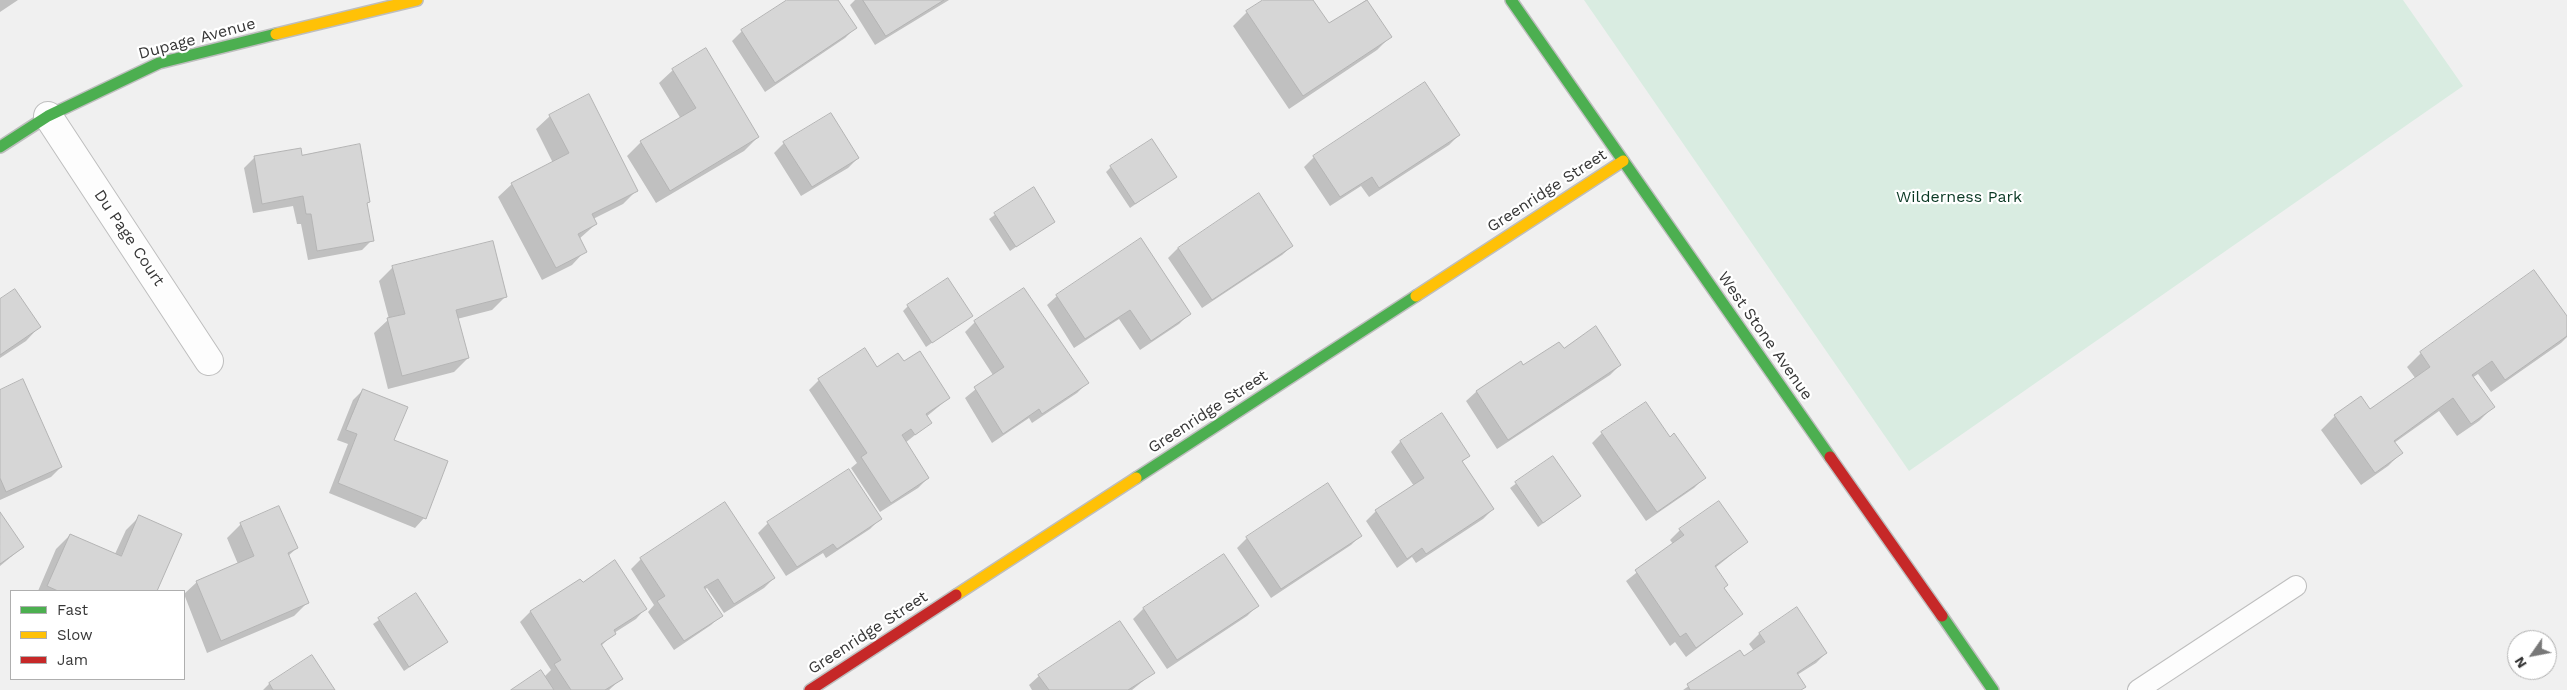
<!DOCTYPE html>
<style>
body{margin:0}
#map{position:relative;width:2567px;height:690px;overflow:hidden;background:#f0f0f0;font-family:"Work Sans",sans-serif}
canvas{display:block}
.legend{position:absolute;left:10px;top:590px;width:175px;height:90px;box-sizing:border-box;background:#fff;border:1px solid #afafaf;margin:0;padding:6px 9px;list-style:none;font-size:15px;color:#373737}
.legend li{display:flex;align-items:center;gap:10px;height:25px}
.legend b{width:25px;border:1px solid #afafaf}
.north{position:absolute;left:2507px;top:630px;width:50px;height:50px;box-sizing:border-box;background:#fff;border:1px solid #afafaf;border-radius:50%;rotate:237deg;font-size:14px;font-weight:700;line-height:20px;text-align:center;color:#373737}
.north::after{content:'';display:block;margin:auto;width:18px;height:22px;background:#787878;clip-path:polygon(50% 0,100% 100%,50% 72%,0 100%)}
</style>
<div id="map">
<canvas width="2567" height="690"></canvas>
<ul class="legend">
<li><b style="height:6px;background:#4caf50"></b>Fast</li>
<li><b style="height:6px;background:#ffc107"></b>Slow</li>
<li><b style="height:6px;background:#c62828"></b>Jam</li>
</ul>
<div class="north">N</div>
</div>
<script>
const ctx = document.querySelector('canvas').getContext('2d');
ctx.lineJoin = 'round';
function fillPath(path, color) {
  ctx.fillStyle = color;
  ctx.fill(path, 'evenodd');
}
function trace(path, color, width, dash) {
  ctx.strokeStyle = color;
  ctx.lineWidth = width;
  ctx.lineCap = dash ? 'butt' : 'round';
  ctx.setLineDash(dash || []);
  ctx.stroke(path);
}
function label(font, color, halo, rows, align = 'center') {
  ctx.font = font + ' "Work Sans",sans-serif';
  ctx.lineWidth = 4.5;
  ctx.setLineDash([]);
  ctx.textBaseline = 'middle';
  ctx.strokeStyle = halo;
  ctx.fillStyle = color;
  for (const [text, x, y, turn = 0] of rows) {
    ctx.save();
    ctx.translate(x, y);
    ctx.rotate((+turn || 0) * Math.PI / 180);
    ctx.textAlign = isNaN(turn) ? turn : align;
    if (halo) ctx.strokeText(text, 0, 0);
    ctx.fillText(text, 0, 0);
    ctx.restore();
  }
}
const green = new Path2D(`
 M1584 0H2403L2463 86 1909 471Z`);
const shadow = new Path2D(`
 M0 0H18L0 12Z
 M789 0H837L855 28 845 38 765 92 732 41 742 31Z
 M855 0H949L875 45 850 5Z
 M1265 0H1312L1328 25 1366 0 1390 37 1377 50 1289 109 1233 26 1247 12Z
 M673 70 758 137 744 151 656 203 627 156 641 142 681 119 659 83Z
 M1425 84 1459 135 1449 145 1369 197 1361 186 1330 206 1304 167 1314 157Z
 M550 116 637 190 623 204 593 219 596 224 579 239 585 251 572 265 542 280 498 197 512 184 553 163 536 129Z
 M784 143 858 158 848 168 801 196 774 153Z
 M300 149 301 156 369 201 366 204 372 240 362 250 308 260 301 224H297L293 206 253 213 244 168 254 158Z
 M1111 167 1175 176 1130 208 1106 172Z
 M1033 188 1054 221 1010 251 989 219Z
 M1292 246 1282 255 1202 308 1168 258 1178 248Z
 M393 267 506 296 492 310 457 319 468 358 454 372 388 389 374 333 389 319 379 281Z
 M1057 296 1189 314 1179 324 1140 350 1119 319 1074 348 1047 305Z
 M0 300 39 327 26 341 0 358Z
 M908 306 971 315 926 347 903 311Z
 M2567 318V337L2561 343 2491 392 2478 374 2472 378 2493 407 2479 421 2457 436 2439 411 2394 443 2401 453 2388 466 2361 485 2321 430 2335 416 2361 398 2370 411 2416 379 2407 367 2421 353Z
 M975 322 1087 383 1077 393 1032 423 1029 418 992 443 965 398 993 375 965 332Z
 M1563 350 1620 365 1610 375 1497 449 1466 401 1476 392 1520 363 1523 367Z
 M903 363 949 398 926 417 930 423 905 443 928 478 918 488 880 512 851 468 857 463 809 390 819 380Z
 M363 390 393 440 424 518 415 528 329 493 348 444 337 440 353 400Z
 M0 391 61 467 51 477 0 500Z
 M1441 415 1468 456 1462 462 1493 509 1483 519 1416 563 1412 557 1397 568 1366 521 1376 511 1414 486 1391 452 1400 442Z
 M1602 433 1670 439 1704 478 1694 488 1646 521 1592 443Z
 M1552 457 1580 496 1538 527 1510 488Z
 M1719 502 1747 542 1715 568 1723 589 1742 614 1686 657 1675 642 1670 646 1626 581 1673 544 1670 540 1680 530Z
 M0 514 23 547 0 566Z
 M139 517 180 534 155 591H38L56 549 70 535 115 554 126 530Z
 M880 519 870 529 826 558 823 553 786 576 758 533 768 523Z
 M241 524 297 548 288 556 308 602 294 616 207 653 184 594 197 582 238 564 227 538Z
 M1361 535 1351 545 1271 598 1237 548 1247 538Z
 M1224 556 1257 606 1247 616 1167 669 1133 619 1143 609Z
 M641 559 774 578 764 588 724 613 707 588 704 590 721 615 711 625 674 650 648 612 654 605 631 569Z
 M580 580 582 584 645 609 636 619 614 633 601 646 621 679 609 690H513L544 677 551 670 520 622 530 612Z
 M416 595 446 642 404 671 373 624Z
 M1797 609 1826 653 1816 663 1797 675 1801 690H1683L1740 651 1744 657 1754 651 1749 644 1759 634Z
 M1153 673 1132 690H1032L1029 685 1039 676Z
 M269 684 333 690H263Z`);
const building = new Path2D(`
 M787 0H838L857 28 775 83 741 30Z
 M863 0H944L886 36Z
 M1263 0H1313L1329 23 1367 0 1392 37 1303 96 1246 11Z
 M706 48 759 137 670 191 640 141 696 108 672 69Z
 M1425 82 1460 135 1379 188 1372 177 1340 197 1313 156Z
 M589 94 638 191 592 214 597 224 578 234 587 252 556 268 511 183 569 153 549 115Z
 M831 113 859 158 812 187 783 142Z
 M1152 139 1177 177 1135 204 1110 166Z
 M360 144 370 202 367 203 374 241 317 251 311 214H306L303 196 262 204 254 156 301 148 302 155Z
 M1034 187 1055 222 1016 247 994 213Z
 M1259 193 1293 246 1212 300 1178 248Z
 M1141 238 1191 314 1151 341 1130 310 1085 339 1056 295Z
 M493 241 507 297 456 310 469 358 402 376 387 318 405 314 392 266Z
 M2534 270 2567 316V336L2505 380 2492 361 2472 375 2495 407 2471 424 2453 398 2394 441 2403 453 2375 473 2334 415 2361 396 2370 409 2430 367 2420 352Z
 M948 278 973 316 932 343 907 305Z
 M1024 288 1089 383 1042 414 1039 409 1003 434 974 387 1004 367 974 321Z
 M15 289 41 327 0 355V299Z
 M1596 326 1621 365 1508 440 1476 391 1521 361 1523 365 1559 342 1564 348Z
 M865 348 877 367 898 353 904 361 920 351 950 398 926 414 932 423 915 435 911 429 902 435 929 478 891 503 861 457 867 453 818 379Z
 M23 379 62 467 6 492 0 478V390Z
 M363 389 408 407 394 440 448 461 426 519 338 483 357 434 346 430Z
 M1646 402 1670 437 1674 433 1706 478 1657 512 1601 432Z
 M1442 413 1470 456 1462 461 1494 509 1426 554 1422 548 1407 559 1375 510 1424 478 1400 441Z
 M1553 456 1581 496 1543 523 1515 482Z
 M849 469 882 519 837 549 833 544 797 567 767 522Z
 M1328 483 1362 536 1281 589 1246 537Z
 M1719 501 1748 542 1715 566 1728 585 1724 588 1743 614 1696 648 1686 633 1680 637 1635 570 1684 535 1679 529Z
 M725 502 775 578 734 604 718 579 704 587 723 616 684 641 657 601 665 596 640 558Z
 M279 506 298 548 288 553 309 603 221 641 196 581 254 556 240 523Z
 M0 512 24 547 0 564Z
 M139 515 182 534 157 591H58L47 586 70 534 121 556Z
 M1224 554 1259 606 1177 660 1143 608Z
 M615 560 647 609 614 630 616 634 601 644 623 679 605 690H571L554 664 561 660 530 611 580 579 583 582Z
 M416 593 448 642 409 667 378 618Z
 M1797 607 1827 653 1797 673 1806 687 1801 690H1690L1687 684 1740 650 1744 656 1765 642 1759 633Z
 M1120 621 1155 673 1128 690H1049L1038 675Z
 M312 655 335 690H273L269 683Z
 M541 670 554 690H511Z`);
const lane = new Path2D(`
 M2138 690 2296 586`);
const street = new Path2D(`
 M48 116 209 361`);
const fast = new Path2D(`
 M1511 0 1830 457
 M0 147 48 116 159 63 276 34
 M1136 478 1416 296
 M1942 616 1993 690`);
const slow = new Path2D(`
 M276 34 417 0
 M1416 296 1623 161
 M956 595 1136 478`);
const jam = new Path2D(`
 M1830 457 1942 616
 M810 690 956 595`);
const streetNames = [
 ["Dupage Avenue",197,39,-15],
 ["Greenridge Street",1547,191,-33],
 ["Du Page Court",129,238,56],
 ["West Stone Avenue",1765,336,55],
 ["Greenridge Street",1208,412,-33],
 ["Greenridge Street",868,633,-33]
];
const parkNames = [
 ["Wilderness Park",1959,197]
];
fillPath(green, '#d9ece1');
fillPath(shadow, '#0003');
fillPath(building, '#d6d6d6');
trace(building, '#b4b4b4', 1);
trace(lane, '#bebebe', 22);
trace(street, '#bebebe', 30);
trace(fast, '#bebebe', 14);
trace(slow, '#bebebe', 14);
trace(jam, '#bebebe', 14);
trace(lane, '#fdfdfd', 20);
trace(street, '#fdfdfd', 28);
trace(fast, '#4caf50', 11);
trace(slow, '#ffc107', 11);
trace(jam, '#c62828', 11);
label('16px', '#373737', '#fff', streetNames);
label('16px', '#0a3924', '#fff', parkNames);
</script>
